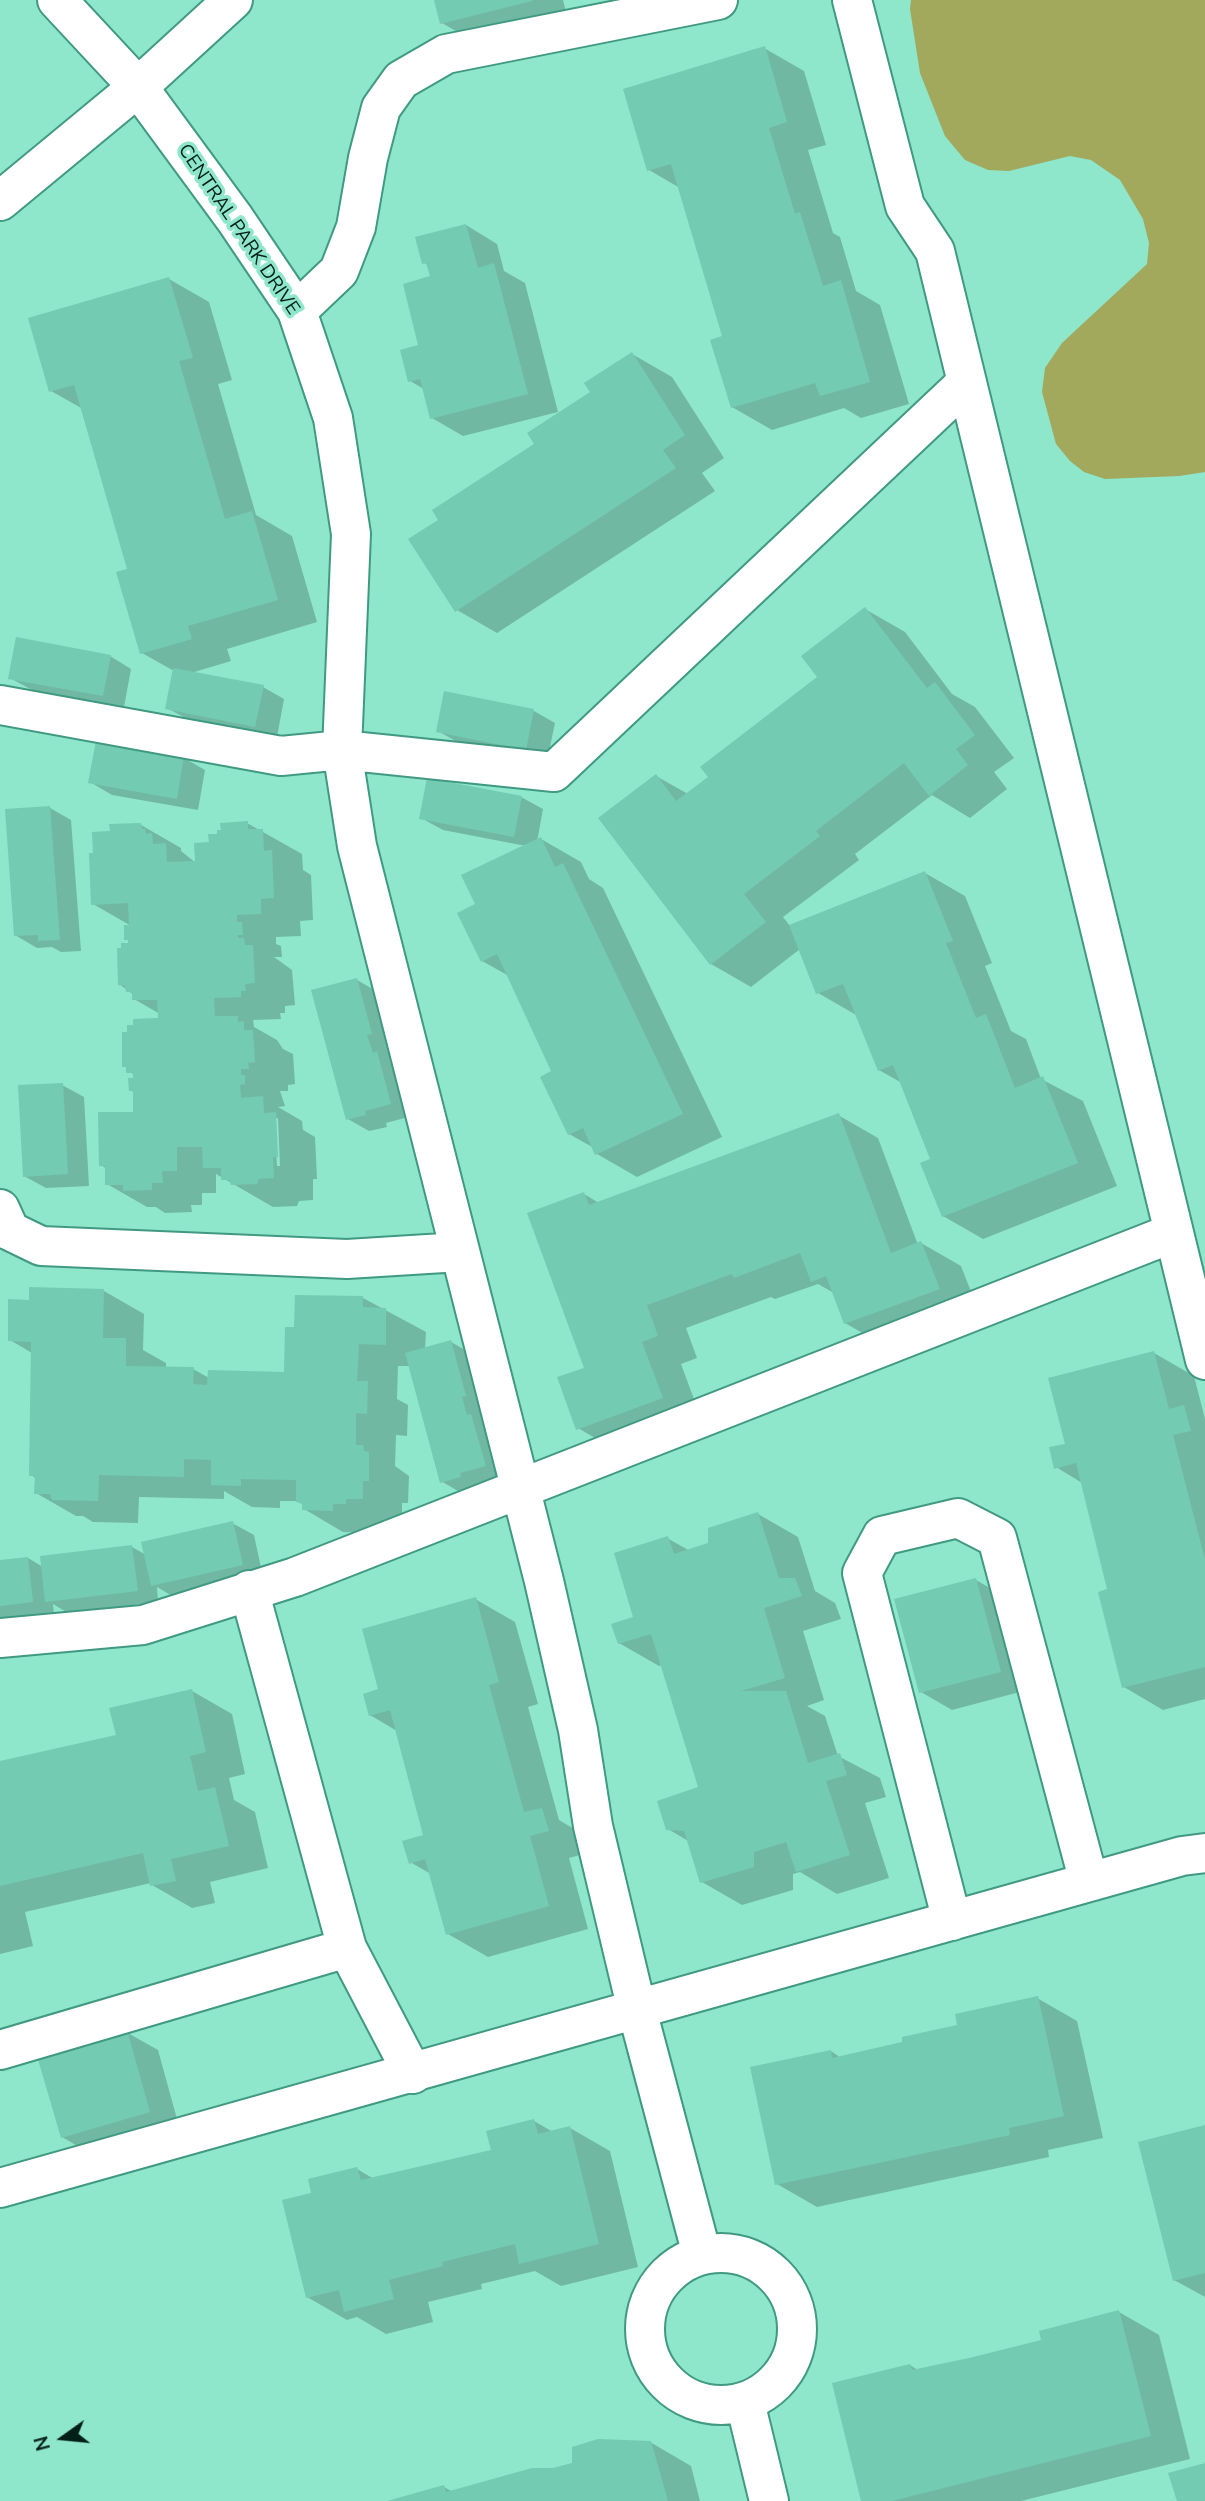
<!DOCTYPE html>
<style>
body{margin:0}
#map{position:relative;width:1205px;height:2501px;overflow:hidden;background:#8ee6cb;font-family:"Nunito Sans",sans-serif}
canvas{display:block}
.north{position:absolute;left:28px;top:2403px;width:70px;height:70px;-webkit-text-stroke:5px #8ee6cb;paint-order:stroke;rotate:255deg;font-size:19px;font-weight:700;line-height:28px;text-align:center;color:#031f18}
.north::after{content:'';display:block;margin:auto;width:24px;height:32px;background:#031f18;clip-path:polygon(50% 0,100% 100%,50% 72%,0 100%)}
</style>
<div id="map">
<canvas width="1205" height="2501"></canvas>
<div class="north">N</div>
</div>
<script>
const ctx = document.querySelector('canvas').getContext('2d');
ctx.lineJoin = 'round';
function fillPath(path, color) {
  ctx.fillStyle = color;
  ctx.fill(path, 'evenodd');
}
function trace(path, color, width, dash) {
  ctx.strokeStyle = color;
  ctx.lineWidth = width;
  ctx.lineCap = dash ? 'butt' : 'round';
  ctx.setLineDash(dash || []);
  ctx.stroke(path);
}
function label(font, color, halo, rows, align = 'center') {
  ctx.font = font + ' "Nunito Sans",sans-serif';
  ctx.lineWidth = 7;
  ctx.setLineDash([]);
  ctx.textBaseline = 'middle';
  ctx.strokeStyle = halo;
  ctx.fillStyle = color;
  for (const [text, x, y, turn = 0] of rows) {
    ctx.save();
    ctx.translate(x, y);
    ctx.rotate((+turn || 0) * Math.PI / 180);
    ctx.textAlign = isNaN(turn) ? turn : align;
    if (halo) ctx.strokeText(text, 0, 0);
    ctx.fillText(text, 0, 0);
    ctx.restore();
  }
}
const green = new Path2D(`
 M911 0H1205V472L1179 476 1105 479 1084 472 1070 461 1056 444 1042 392 1045 368 1062 343 1147 264 1149 243 1143 219 1120 180 1091 160 1070 156 1009 171 988 170 965 160 945 136 920 73 910 9Z`);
const shadow = new Path2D(`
 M436 0H563L569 24 482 46 442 23Z
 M764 48 804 71 826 145 808 150 833 233 840 237 856 291 880 305 909 404 861 418 844 408 772 430 732 407 725 337 680 188 649 170Z
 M466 225 497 244 504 271 525 283 558 412 463 436 432 418 424 389 410 381 421 346 432 278 429 265 424 263Z
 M169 279 209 302 232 380 218 384 256 515 292 536 317 622 227 649 231 661 191 673 263 687 284 699 277 737 189 720 167 708 174 671 142 653 129 570 83 409 51 391Z
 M632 354 672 377 724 458 702 473 715 491 497 633 457 610 440 521 536 444Z
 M865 609 905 632 952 694 975 707 1014 758 994 772 1007 789 970 818 932 795 855 854 859 860 783 917 790 926 925 873 965 896 992 963 985 966 1011 1031 1026 1039 1041 1079 1083 1101 1117 1186 983 1239 943 1216 932 1160 902 1083 879 1070 858 1016 818 993 800 949 751 987 711 964 656 776 688 794 711 777 820 677Z
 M110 656 131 669 124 707 32 690 10 678Z
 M534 711 555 723 547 761 459 743 438 731Z
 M97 743 184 758 205 770 198 810 112 795 90 782Z
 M521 797 543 809 537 842 541 839 581 862 589 879 603 888 722 1137 637 1177 597 1154 594 1148 569 1134 554 1072 509 976 482 961 477 905 526 846 443 830 421 818Z
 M50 808 71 820 81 951 61 952 52 947 37 948 15 935Z
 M247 823 302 854 303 870 311 875 313 920 300 921 301 936 276 937V944L281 946 282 957H274L292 970 295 1005 285 1006V1013H280L281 1019 253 1020 254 1027 277 1040 283 1049 293 1054 295 1084 288 1085V1091H280L285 1106 278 1107 302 1121 303 1130 315 1137 317 1179H313V1200L299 1201 297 1206 273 1207 216 1174V1193H202V1205H191L192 1212 165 1213 156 1207H147L107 1184V1169L101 1165 135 1113V1093L130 1090 134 1075 124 1066 160 1020V1014L134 999V995L119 984 130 945V941L126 939 133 927 93 904 95 855 111 833 141 825 181 848V851L196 863 219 835ZM274 1118H278L280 1166H277Z
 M357 980 378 992 393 1046 388 1047 412 1116 386 1123 387 1127 369 1131 348 1119Z
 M62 1085 84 1097 89 1186 46 1188 24 1176Z
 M838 1115 878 1138 918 1245 921 1243 961 1266 979 1312 885 1346 845 1323 834 1293 818 1284 775 1299 771 1297 686 1328 697 1358 681 1364 702 1421 617 1451 578 1428 586 1369 584 1194 599 1203Z
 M104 1291 144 1314 143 1350 166 1363V1368L193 1369 209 1378 285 1374 296 1329 363 1298 426 1332 425 1349 451 1342 472 1354 506 1478 463 1494 441 1481 411 1366H398L397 1399 408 1405 407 1436 396 1435 395 1466 409 1476 408 1503H402V1521L385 1526H373V1533L343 1532 304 1509V1505L296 1501H280V1508L252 1507 224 1491V1499L139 1497 138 1523 93 1522 83 1516H76L36 1493 37 1479 31 1475 32 1353 10 1340 30 1302Z
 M1154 1353 1194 1376 1205 1419V1699L1163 1710 1124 1687 1110 1590 1082 1483 1056 1467 1067 1445Z
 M758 1514 798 1537 815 1591 835 1603 841 1619 803 1631 824 1700 807 1706 825 1716 838 1756 880 1778 886 1797 865 1803 889 1878 837 1894 800 1872 793 1874V1890L742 1905 702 1882 690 1842 668 1829 700 1788 662 1665 659 1666 619 1643 635 1618 667 1538 690 1551 710 1545Z
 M232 1523 254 1535 263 1577 174 1597 157 1587 158 1602 68 1613 53 1604 54 1614 0 1620V1562L28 1558 43 1567 132 1547 146 1555Z
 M976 1580 1007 1598 1031 1689 952 1710 921 1692Z
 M475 1599 515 1622 538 1704 528 1707 559 1820 581 1833 587 1853 569 1858 588 1929 488 1957 448 1934 431 1874 410 1862 425 1836 397 1731 370 1715 380 1691Z
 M192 1691 232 1714 245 1774 229 1778 234 1800 255 1812 268 1868 210 1882 215 1903 192 1908 152 1885 151 1883 25 1912 33 1946 0 1954V1763L118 1737Z
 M1037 1998 1077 2021 1103 2138 1048 2150 1049 2157 817 2207 777 2184 831 2051 841 2058 904 2044 959 2027Z
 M126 2032 158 2050 180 2130 93 2155 62 2137Z
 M534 2121 553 2132 570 2128 610 2151 638 2267 561 2286 535 2271 481 2284 482 2289 428 2302 433 2322 386 2334 357 2317 347 2320 307 2297 313 2194 357 2169 374 2179 493 2151Z
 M1205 2126V2297L1174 2280Z
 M1119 2312 1159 2335 1190 2459 1021 2501H863L910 2365 919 2371 1043 2341Z
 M650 2442 691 2466 700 2501H391L444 2487 453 2492 553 2470Z`);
const building = new Path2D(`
 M434 0H532V1L440 24Z
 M765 46 787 122 769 128 795 214 800 212 823 286 841 280 870 382 820 396 815 383 731 408 710 340 722 336 671 164 647 171 623 89Z
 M466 224 478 268 494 263 528 394 430 419 420 379 408 382 400 350 418 345 403 284 430 276 426 263 422 264 415 237Z
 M169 277 193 358 179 361 225 519 252 511 278 600 188 626 192 639 140 654 116 572 127 569 74 385 49 392 28 318Z
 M632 352 685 435 663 450 676 468 455 612 408 539 438 520 432 510 534 444 527 433 590 392 584 383Z
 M865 607 927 688 935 682 975 735 956 749 968 765 929 796 904 763 816 831 820 836 744 894 766 922 710 965 598 818 656 774 676 801 708 777 700 767 817 677 801 656Z
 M16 637 111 655 103 696 8 679Z
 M173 668 264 685 255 727 165 709Z
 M444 691 534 709 526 750 436 732Z
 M96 741 184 756 177 799 88 783Z
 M427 778 522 796 514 837 419 819Z
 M50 806 60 940 38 941V935L14 936 5 809Z
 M248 821V829H263L264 851 272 850 274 898 261 899V914L237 915V922H242L243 935H238V938H244L245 945H253L255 983 245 984 246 991H241V997L214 998 215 1016H238V1022L244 1021V1030H253L255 1062 248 1063 249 1069H241V1075H245V1084L240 1085 241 1098 263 1096 264 1113 276 1112 278 1157H273L274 1178 259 1179 257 1184 231 1185 229 1180H221V1168H203L202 1147H177V1171H162L163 1183H152V1190L123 1191V1185H105V1166H99L98 1112H133V1091H129L128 1078H133V1073H126V1067H122V1032H127V1025H133V1019L158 1018 157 1000H132V992H126L125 986 118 985 117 948H121V943H128V940H124V925H129L128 903 91 905 89 853H93L92 832 110 831 109 824 141 823 142 829H145L146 834 152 833 153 844 166 843 167 862 195 861 194 843 209 842 208 834H217V830H221L220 823Z
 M541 837 555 867 563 863 683 1114 595 1155 583 1128 568 1135 540 1077 551 1071 497 954 481 962 457 913 475 904 461 875Z
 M925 871 953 941 946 943 976 1018 986 1014 1015 1088 1043 1076 1078 1163 942 1217 920 1163 930 1159 893 1065 878 1071 843 984 816 994 789 925Z
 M357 978 372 1034 367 1035 373 1053 377 1051 391 1104 365 1111 366 1115 346 1120 311 990Z
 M63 1083 68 1174 23 1177 18 1085Z
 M839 1113 891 1253 921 1241 940 1289 844 1324 826 1276 811 1282 800 1253 734 1278 732 1274 647 1305 658 1336 642 1342 663 1398 576 1430 557 1377 584 1368 527 1213 584 1192 589 1205Z
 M29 1287 104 1289 103 1338H126V1366L194 1367 193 1384 207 1385 208 1370 284 1372 285 1327H294L295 1295 363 1296V1307L386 1308V1345L359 1344 357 1381H368L367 1414 356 1413V1445H363L364 1451 369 1452V1481H363V1499H346V1504H333V1511L302 1510V1503L296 1502V1480L241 1479V1486L211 1485V1460L184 1459V1477L99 1475 98 1501 52 1500 50 1494H34L35 1476H29L31 1342 8 1341V1299L29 1300Z
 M451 1340 466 1396 462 1397 467 1415 471 1414 486 1466 460 1473 461 1477 440 1483 405 1353Z
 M1154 1351 1169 1409 1184 1405 1191 1431 1173 1435 1205 1560V1667L1122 1688 1098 1592 1107 1589 1076 1463 1054 1469 1049 1447 1065 1444 1048 1378Z
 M758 1512 779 1578H795L802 1596 764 1608 785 1678 741 1691H786L808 1763 840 1753 847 1775 826 1781 850 1855 796 1872 786 1842 754 1852V1867L700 1883 684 1831 666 1830 657 1801 698 1787 651 1634 618 1644 611 1624 633 1617 614 1553 668 1536 674 1554 708 1543V1528Z
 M233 1521 243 1565 151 1586 141 1542Z
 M132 1545 138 1591 45 1602 40 1556Z
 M28 1557 33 1602 0 1606V1560Z
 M976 1578 1001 1672 919 1693 894 1599Z
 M476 1597 499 1682 489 1685 524 1812 542 1808 549 1831 530 1836 549 1906 446 1935 425 1859 409 1864 402 1841 423 1835 390 1710 369 1716 363 1694 378 1689 362 1629Z
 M192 1689 206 1752 190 1756 198 1791 215 1787 229 1846 171 1859 176 1881 150 1886 143 1853 0 1886V1761L116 1735 109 1708Z
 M1038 1996 1064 2116 1009 2128 1010 2135 775 2185 750 2067 831 2050 832 2058 902 2042V2037L957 2025 955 2014Z
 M127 2030 150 2112 61 2138 37 2056Z
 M534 2119 538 2134 570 2126 599 2244 519 2264 515 2244 442 2262 443 2266 389 2280 394 2299 344 2312 339 2290 306 2298 282 2200 311 2193 308 2179 357 2167 361 2180 491 2150 486 2131Z
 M1205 2125V2273L1173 2281 1138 2142Z
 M1119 2310 1151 2436 892 2501H861L832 2383 910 2364 912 2370 969 2358 1041 2340 1039 2331Z
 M598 2439 651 2441 668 2501H387L444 2485 446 2492 532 2468H553L572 2463V2447Z
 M1205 2463V2501H1177L1168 2473Z`);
const minor = new Path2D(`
 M57 0 138 87 235 219 297 311 333 418 351 534 342 750 357 846 544 1581 578 1730 593 1826 637 2010 702 2255
 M852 0 905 206 935 251 1205 1360
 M0 201 138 87 233 0
 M297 311 339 271 356 227 368 158 381 108 401 80 446 54 718 0
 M0 705 281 756 342 750 554 772 967 382
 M0 1209 10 1231 41 1246 347 1259 460 1252
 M249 1590 347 1948 413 2074
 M0 1638 143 1625 295 1577 1173 1233
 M952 1921 862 1573 882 1536 958 1518 997 1538 1089 1882
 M0 2050 347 1948
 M0 2188 1182 1856 1205 1853
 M645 2329a76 76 0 1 1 152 0a76 76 0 1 1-152 0Z
 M745 2402 769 2501`);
const streetNames = [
 ["CENTRAL PARK DRIVE",238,230,56]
];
fillPath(green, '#a2a85c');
fillPath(shadow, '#0003');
fillPath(building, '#73cbb1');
trace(minor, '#409981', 42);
trace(minor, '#fff', 38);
label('19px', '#031f18', '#8ee6cb', streetNames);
</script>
